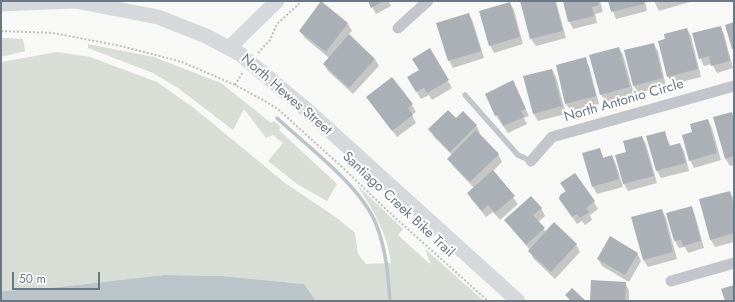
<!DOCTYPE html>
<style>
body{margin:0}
#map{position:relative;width:735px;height:302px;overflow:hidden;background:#f8f8f6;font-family:Jost,sans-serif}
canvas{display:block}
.frame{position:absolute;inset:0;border:2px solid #6a7784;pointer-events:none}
.scale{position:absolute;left:12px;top:272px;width:88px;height:18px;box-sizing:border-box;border:2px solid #6a7784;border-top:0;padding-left:5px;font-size:12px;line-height:14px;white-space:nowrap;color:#6a7784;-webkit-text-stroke:3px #fff;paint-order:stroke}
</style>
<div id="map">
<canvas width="735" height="302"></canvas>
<div class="frame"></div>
<div class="scale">50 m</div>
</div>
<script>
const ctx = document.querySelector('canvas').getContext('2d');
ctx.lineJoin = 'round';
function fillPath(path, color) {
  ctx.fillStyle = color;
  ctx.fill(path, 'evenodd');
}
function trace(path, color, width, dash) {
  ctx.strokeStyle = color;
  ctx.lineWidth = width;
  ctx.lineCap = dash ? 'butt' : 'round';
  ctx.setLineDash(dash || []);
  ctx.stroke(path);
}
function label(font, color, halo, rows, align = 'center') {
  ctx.font = font + ' Jost,sans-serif';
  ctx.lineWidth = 4;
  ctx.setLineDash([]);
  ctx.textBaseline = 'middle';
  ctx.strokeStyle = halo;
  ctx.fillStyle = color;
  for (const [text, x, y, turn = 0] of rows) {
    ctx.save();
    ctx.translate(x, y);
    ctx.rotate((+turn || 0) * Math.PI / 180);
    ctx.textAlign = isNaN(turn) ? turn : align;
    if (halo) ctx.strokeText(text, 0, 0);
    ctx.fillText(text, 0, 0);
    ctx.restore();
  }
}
const green = new Path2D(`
 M1 38 23 39 25 51 1 57Z
 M88 44 154 57 221 83 271 123 274 121 281 127 279 130 337 184 327 201 297 184 268 161 283 143 273 135 266 138 244 109 233 130 178 88 153 73 88 48Z
 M57 52 90 57 157 82 194 108 285 183 337 218 355 233 358 254 366 264 391 263C388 234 373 209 357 185L403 229 398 235 431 265 425 249 484 301H316L304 284 222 276 164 275 50 288 1 291V62Z`);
const water = new Path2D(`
 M164 275 222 276 304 284 316 301H1V291L50 288Z`);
const shadow = new Path2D(`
 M369 1H389L391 6 376 14Z
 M521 1H556L566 38 536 46 531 39Z
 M564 1H600L603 12 595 14 597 23 573 29 569 21Z
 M609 1H645L647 11 616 19Z
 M654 1H690V2L659 11Z
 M510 3 514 10 523 44 494 53 490 45Z
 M469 14 473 22 484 58 453 68 449 60Z
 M348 24 352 31 348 35 375 59 379 66 353 94 328 71 324 64 329 58 305 38 300 31Z
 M720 27 724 34 733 68 717 73 712 64 704 66 700 58Z
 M687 29 691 36 701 77 673 84 668 77 659 42Z
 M653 44 658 51 666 86 638 93 634 86Z
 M619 48 623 55 634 94 605 102 601 94Z
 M430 50 452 88 432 100 429 95 421 99 408 78 420 70Z
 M585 59 589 66 599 104 571 111 566 104 557 66Z
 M552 70 556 77 566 114 538 121 534 114Z
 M516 89 529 116 524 118 527 124 508 133 496 116Z
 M372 104 412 105 416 112 412 115 416 123 397 137Z
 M731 114 734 119V165L730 166 725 158Z
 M456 120 476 125 480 133 479 134 498 154 502 162 493 171 518 204 500 220 493 212 486 217 472 200 468 193 474 188 453 166 449 159 452 155 434 137 429 129Z
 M708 120 712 128 721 160 694 168 690 160 693 133Z
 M664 132 671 147 680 144 684 151 689 171 661 178 657 171 647 136Z
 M642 137 646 144 657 183 628 191 624 184 616 155 627 153Z
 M599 149 604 158 612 156 616 164 623 187 597 194 593 187 584 154Z
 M561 184 594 202 598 209 590 215 592 220 585 225 582 221 577 224 560 199 566 192Z
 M730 192 734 200V242L715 247 711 240Z
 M691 207 695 215 704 248 688 253 685 247 679 248 675 241 667 214Z
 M541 208 545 216 538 222 546 232 576 244 580 252 555 279 533 258 530 250 505 220Z
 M662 210 666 218 677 259 648 267 643 259Z
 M637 253 641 261 629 282 602 266 598 259Z
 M625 283 629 290V301H591Z`);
const stream = new Path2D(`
 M277 118C307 146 361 186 376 224 386 249 388 274 390 301`);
const building = new Path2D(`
 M321 1 348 23 326 52 299 31Z
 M368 1H384L371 8Z
 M520 1H555L563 31 530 39Z
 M563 1H598L599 5 592 7 594 16 568 22Z
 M608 1H643L644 4 611 12Z
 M510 2 520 37 489 46 479 11Z
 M469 13 481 51 448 61 436 23Z
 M734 22V49H732L725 25Z
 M721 26 730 61 711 66 709 56 699 59 692 33Z
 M687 28 698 69 667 77 658 41 665 39 664 34Z
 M349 34 375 59 349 88 323 64Z
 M654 43 663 78 633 86 624 50Z
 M619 47 630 87 600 95 589 55Z
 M430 48 449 80 427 93 424 88 416 92 407 77 419 70 412 59Z
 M586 57 596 96 565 104 556 65Z
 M552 69 562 106 533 114 523 76Z
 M392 77 413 104 408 108 413 115 392 131 366 97Z
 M513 80 526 109 521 111 524 117 503 126 498 115 495 116 485 94Z
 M448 110 456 118 463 111 477 125 450 152 428 129Z
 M732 112 734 121V156L725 159 713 117Z
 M708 119 717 153 689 161 682 135 692 132 690 124Z
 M476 130 499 154 470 182 447 159Z
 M665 131 669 146 680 143 686 163 656 171 646 136Z
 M642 136 654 176 623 184 615 155 626 152 623 141Z
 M600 148 603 158 612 155 619 179 592 187 582 153Z
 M493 170 515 196 495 213 488 205 482 211 467 193Z
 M575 173 595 201 586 208 589 212 580 218 577 214 572 217 559 199 560 195 566 191 560 183Z
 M730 191 734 206V233L710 240 699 199Z
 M531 196 542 208 533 215 545 228 526 245 504 220Z
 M692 206 701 241 683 246 681 240 674 241 666 213Z
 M662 209 673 252 643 260 631 217Z
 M554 222 577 244 551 272 528 251Z
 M610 236 638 253 625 275 597 259Z
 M591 280 626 282 625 301H590Z
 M734 285V301H725L721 289Z
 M572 288 586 301H571L565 295Z`);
const path = new Path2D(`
 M1 31 53 33 121 46 182 62 235 85 265 101 279 110 342 167 391 214 488 301
 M258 53 270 40 277 24 302 1
 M235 85 243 72`);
const lane = new Path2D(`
 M465 95 518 155 531 161`);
const street = new Path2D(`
 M398 28 428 1
 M531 161 552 137 734 86
 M671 281 734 263`);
const secondary = new Path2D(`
 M1 4 75 1 158 17 206 36 240 54 307 110 518 301
 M229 48 277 1`);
const streetNames = [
 ["North Hewes Street",286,95,41],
 ["North Antonio Circle",624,101,-16],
 ["Santiago Creek Bike Trail",398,205,43]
];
fillPath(green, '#d8ddd5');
fillPath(water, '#bbc4c9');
fillPath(shadow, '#0003');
trace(stream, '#bbc4c9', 3.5);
fillPath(building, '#aab0b6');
trace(path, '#bcbec1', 2, [2, 2]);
trace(lane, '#c2c5c9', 5.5);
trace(street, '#c2c5c9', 11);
trace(secondary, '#d5d9dc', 15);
label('14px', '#6a7784', '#fff', streetNames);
</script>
